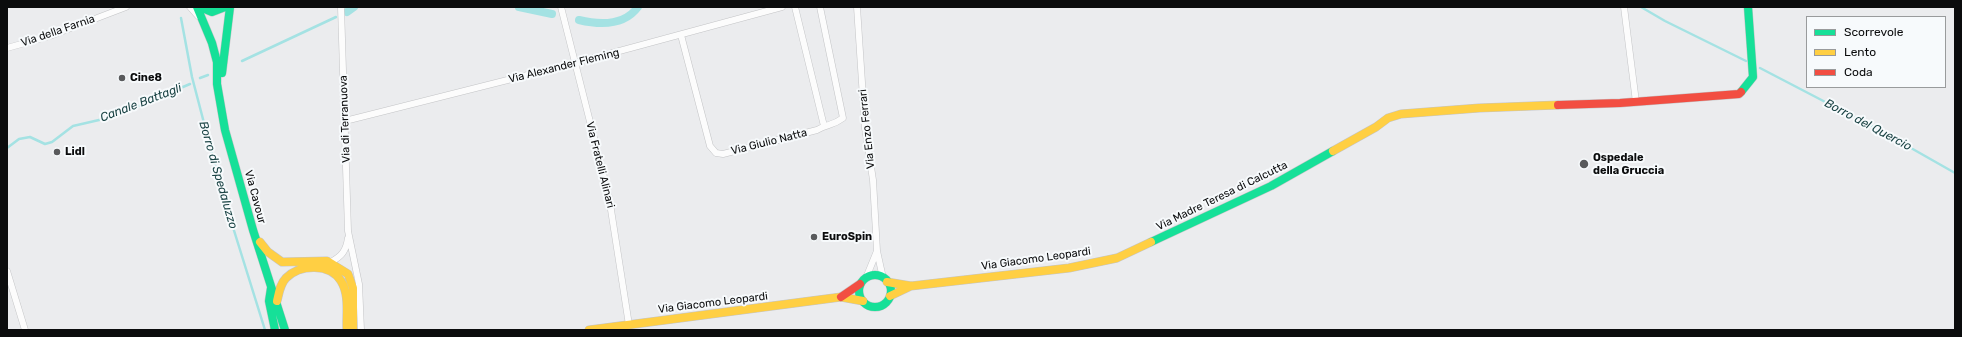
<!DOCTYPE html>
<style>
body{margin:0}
#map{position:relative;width:1962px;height:337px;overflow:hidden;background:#ebecee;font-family:Rubik,sans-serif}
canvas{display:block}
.frame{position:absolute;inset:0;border:8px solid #0b0c0d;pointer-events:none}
.legend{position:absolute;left:1806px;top:16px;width:140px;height:72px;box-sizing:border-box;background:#f7fafc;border:1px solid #999b9c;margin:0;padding:5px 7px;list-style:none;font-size:12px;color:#0b0c0d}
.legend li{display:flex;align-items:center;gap:8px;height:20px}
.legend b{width:20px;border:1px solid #999b9c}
</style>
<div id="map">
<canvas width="1962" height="337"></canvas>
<div class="frame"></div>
<ul class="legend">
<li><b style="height:5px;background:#16e098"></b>Scorrevole</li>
<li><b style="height:5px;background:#ffcf43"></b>Lento</li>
<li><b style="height:5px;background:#f24e42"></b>Coda</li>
</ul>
</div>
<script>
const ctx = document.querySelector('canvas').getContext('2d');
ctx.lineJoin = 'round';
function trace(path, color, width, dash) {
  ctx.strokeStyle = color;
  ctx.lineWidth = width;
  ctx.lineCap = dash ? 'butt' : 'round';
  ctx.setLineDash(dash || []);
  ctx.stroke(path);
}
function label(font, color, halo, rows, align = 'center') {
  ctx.font = font + ' Rubik,sans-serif';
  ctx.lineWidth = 4;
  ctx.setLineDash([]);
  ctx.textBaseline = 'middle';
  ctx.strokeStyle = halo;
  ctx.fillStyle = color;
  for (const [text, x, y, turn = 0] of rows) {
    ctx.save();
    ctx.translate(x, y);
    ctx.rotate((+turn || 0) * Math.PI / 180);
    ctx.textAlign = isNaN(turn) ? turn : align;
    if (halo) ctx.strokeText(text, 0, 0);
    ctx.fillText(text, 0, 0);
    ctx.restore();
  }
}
const stream = new Path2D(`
 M1641 7 1665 21 1746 61
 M181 18 192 77 222 192 265 330
 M242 61 336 17
 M1760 68 1881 131 1955 173
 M200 78 208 75
 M7 148 19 139 30 137 45 144 52 142 73 126 112 117 190 84`);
const canal = new Path2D(`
 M519 7 552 14
 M347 12 354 7
 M579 20C600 25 624 26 638 7`);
const street = new Path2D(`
 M190 7 198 16
 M341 7 348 231 359 284 361 330
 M561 7 609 197 629 325
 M795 7 824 126
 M857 7 865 128 873 180 877 251 883 278
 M1624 7 1636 102
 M681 35 710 146 716 153 723 154 817 130C828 123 831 127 843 118L820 7
 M7 48 50 36 126 7
 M345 121 575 63 782 7
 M331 262C342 256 346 251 348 238
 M7 271 25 330
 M866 278 877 251`);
const fast = new Path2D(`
 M197 7 212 43 217 62V84L225 130 253 230 285 330
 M200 7 212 12 225 7
 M222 73 230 7
 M1741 92 1753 77 1748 7
 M1151 242 1271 186 1333 151
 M859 291a16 16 0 1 1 32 0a16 16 0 1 1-32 0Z
 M271 288 269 301 275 330`);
const slow = new Path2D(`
 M1333 151 1376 127 1388 118 1401 114 1479 108 1558 105
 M260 242 268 252 282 262 327 261 348 274 353 288V330
 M887 282 911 286 1069 268 1117 258 1151 242
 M890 296 911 286
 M277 301C279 293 280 284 286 278 300 264 330 263 341 281 350 295 346 315 347 330
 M589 330 841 297 863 301`);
const jam = new Path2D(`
 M1558 105 1620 103 1739 94 1741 92
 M841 297 860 284`);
const markers = [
 [122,78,4,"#595a5c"],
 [57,152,4,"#595a5c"],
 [1584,164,5,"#595a5c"],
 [814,237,4,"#595a5c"]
];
const streetNames = [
 ["Via della Farnia",58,31,-19],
 ["Via Alexander Fleming",564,66,-14],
 ["Via di Terranuova",345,119,-92],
 ["Via Enzo Ferrari",867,129,-96],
 ["Via Giulio Natta",769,142,-14],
 ["Via Fratelli Alinari",600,165,76],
 ["Via Madre Teresa di Calcutta",1222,196,-26],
 ["Via Cavour",255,197,75],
 ["Via Giacomo Leopardi",1036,259,-8],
 ["Via Giacomo Leopardi",713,303,-7]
];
const poiNames = [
 ["Cine8",130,78],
 ["Lidl",65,152],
 ["Ospedale",1593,158],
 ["della Gruccia",1593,171],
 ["EuroSpin",822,237]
];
const waterNames = [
 ["Canale Battagli",141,103,-21],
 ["Borro del Quercio",1868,125,28],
 ["Borro di Spedaluzzo",218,175,74]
];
trace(stream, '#a4e2e3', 2.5);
trace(canal, '#a4e2e3', 8);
trace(street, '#c3c4c6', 7);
trace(fast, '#c3c4c6', 9);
trace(slow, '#c3c4c6', 9);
trace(jam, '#c3c4c6', 9);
trace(street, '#fcfcfc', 6);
trace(fast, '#16e098', 8);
trace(slow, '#ffcf43', 8);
trace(jam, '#f24e42', 8);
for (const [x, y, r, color] of markers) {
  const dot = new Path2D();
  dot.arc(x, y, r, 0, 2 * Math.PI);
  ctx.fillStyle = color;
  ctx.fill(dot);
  trace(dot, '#f7fafc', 1.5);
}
label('11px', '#0b0c0d', '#f7fafc', streetNames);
label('bold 11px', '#0b0c0d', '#f7fafc', poiNames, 'left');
label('italic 12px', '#1b4445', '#f7fafc', waterNames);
</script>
